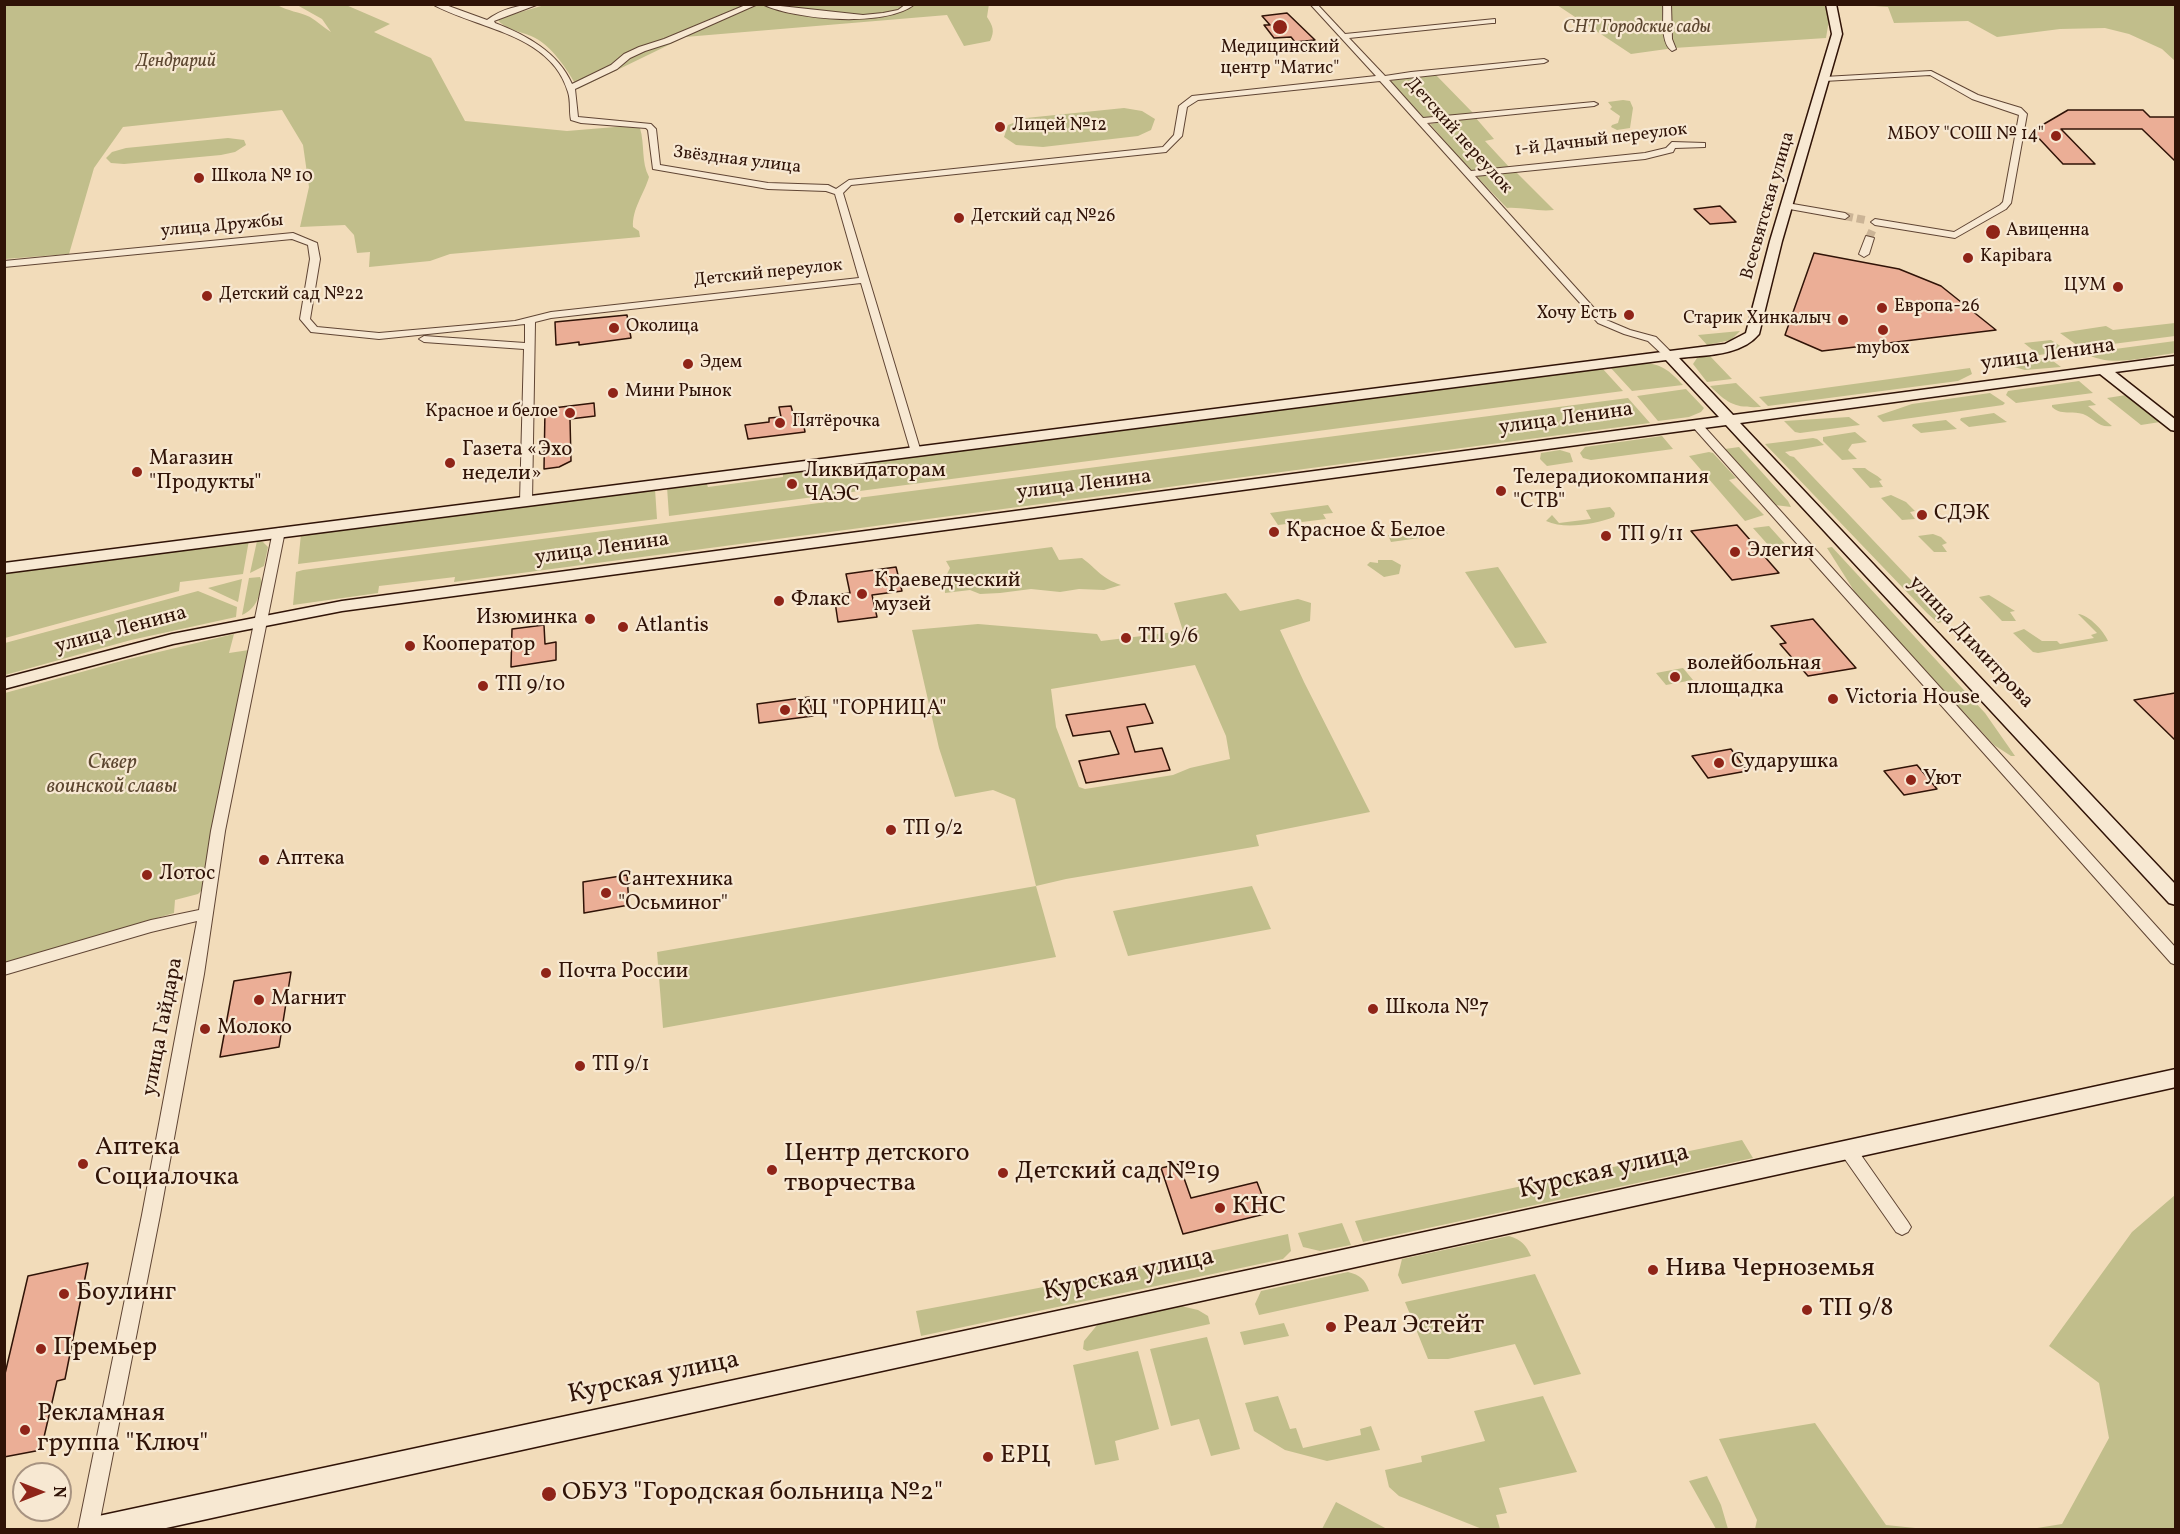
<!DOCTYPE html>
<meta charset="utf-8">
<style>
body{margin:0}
#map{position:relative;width:2180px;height:1534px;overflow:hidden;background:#f2dcba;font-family:Vollkorn,serif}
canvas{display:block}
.frame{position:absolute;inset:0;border:6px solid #301307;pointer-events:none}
.north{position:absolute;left:12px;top:1462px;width:60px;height:60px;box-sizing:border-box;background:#f7e8d2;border:2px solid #a79381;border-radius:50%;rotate:90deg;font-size:16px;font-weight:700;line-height:24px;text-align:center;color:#301307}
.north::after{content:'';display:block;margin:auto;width:21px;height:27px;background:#8f2418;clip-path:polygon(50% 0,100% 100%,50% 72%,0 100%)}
</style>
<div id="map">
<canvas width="2180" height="1534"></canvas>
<div class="frame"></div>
<div class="north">N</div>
</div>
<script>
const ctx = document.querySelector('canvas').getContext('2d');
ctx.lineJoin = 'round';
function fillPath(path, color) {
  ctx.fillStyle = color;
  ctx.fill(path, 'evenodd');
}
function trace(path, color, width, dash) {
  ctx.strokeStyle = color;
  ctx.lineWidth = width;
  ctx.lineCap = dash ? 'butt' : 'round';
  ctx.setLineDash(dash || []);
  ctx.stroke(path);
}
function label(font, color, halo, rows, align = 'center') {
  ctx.font = font + ' Vollkorn,serif';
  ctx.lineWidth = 4.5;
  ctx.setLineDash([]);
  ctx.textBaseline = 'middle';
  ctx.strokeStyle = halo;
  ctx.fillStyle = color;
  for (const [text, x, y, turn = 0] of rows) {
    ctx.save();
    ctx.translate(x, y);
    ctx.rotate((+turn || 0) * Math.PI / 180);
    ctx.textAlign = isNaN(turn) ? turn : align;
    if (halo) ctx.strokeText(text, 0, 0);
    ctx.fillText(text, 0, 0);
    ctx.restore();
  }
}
const green = new Path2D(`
 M548 4H989L987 17C993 26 995 31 990 41L964 46 947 15 685 37 578 89C568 70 551 44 531 36 519 31 505 30 497 19Z
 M4 5H277C288 11 299 12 310 17 317 21 324 28 331 32L322 19 297 5H346L390 24 374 32 431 58 465 121 567 131 627 126 640 128C645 145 641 162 649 177 644 194 632 209 633 227L639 231 640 237 450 254 430 261 369 267 370 252 357 253 354 235 345 225 300 227 309 187 303 145 282 110 123 127 94 168 69 254 5 259Z
 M1557 5H1825L1829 20 1826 38 1674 48 1631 54Z
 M1861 5H2175V61L2162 49 2129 34 2105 28 2060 29 1997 37 1968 21 1894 23 1888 7Z
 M1434 73 1474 114 1426 120 1390 81Z
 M1623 100 1630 101 1633 108 1630 128 1617 130 1611 127 1612 125 1618 123 1620 116 1610 109 1612 107 1608 102Z
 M1124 108 1142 111 1155 119 1151 130 1138 136 1043 147 1016 145 1004 137 1008 125 1026 118Z
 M1475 117 1494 139 1485 141 1510 168 1477 172 1470 170 1430 124Z
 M228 138 244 140 246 145 235 152 221 155 124 164 111 163 106 158 112 152 126 148Z
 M1515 171 1554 210C1538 212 1523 207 1507 208L1478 178 1479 175Z
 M2175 323V336L2081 348 2060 333 2106 326 2113 330Z
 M1740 331 1731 340 1707 345 1698 335Z
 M2051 340 2068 351 2039 355 2024 343Z
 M2175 341V353C2148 356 2111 369 2085 353Z
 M1709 355 1732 379 1707 382 1693 364 1697 358Z
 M2049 358 2061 367 2025 370 2003 364Z
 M1638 363C1660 362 1669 370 1683 385L1632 391 1610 367Z
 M1602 368 1623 391 669 516 667 487 706 482 708 487 783 477V472Z
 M1970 368 1972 374 1958 381 1768 406 1759 397Z
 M2079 381 2093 393 2016 403 2006 395 2008 391Z
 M1736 383 1761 407C1735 408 1728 404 1710 386Z
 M1686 389 1704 408 1701 412 1689 417 1658 421 1637 396Z
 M1990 393 2005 403 2003 405 1883 422 1877 416 1912 404Z
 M2126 395 2160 422 2141 425 2107 398Z
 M1628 398 1650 423 454 582 455 577 379 586 378 593 293 605 296 572 303 570Z
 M2090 400 2096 405 2088 406 2112 426C2098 428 2095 419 2083 414 2071 410 2061 416 2052 407V405Z
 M1994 413 2007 422 1969 427 1960 420 1961 418Z
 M1849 417 1860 425 1800 433 1795 432 1784 421Z
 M1946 420 1957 429 1921 433 1912 426 1913 424Z
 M1855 432 1867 442 1852 444 1848 450 1857 459 1842 460 1823 441V437Z
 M1662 436 1673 449 1591 460 1583 458 1580 453 1585 447Z
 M1813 438 1817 439 1824 445 1785 452 1790 456 1794 457 1949 620 1938 623 1927 613 1765 444Z
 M1739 447 1788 501 1791 507 1775 505 1725 449Z
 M1560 450 1570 453 1573 462 1547 466 1540 459 1541 453Z
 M1709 452 1713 453 1736 478 1729 480 1764 515 1745 521 1689 456Z
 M1852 468H1865C1871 473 1876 474 1882 480L1879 481 1883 487 1870 488Z
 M655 489 657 519 298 564 301 534Z
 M1891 495 1906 502 1915 511 1910 512 1915 519 1902 520 1881 498Z
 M1328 505 1333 513 1323 514 1326 519 1278 525 1270 513Z
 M1610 507 1615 513 1614 517C1595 524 1565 530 1546 521L1552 515 1559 523 1591 519 1586 510Z
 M1769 526 1786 545 1770 547 1753 528Z
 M1444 527 1448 534 1391 542 1388 535Z
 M1933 534 1941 537 1947 543 1942 545 1947 552H1934L1918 536Z
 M249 540 243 574 180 582 179 591 5 638V572Z
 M257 541 263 542 268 547 264 566 250 573Z
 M1052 547 1059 560 1082 558C1098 570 1101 578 1121 585L1104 590 1079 589 1060 592 1031 589 1000 593 980 594 970 590 945 593V578L950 568 946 561Z
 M1832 547 1985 713 2015 756H2011L1994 745 1858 597 1827 548Z
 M1378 560H1392L1401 565 1399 574 1384 577 1367 565 1370 562 1378 563Z
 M1498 567 1502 573 1547 643 1515 648 1465 572Z
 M260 577 262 582C259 597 257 608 242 615L249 578Z
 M242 579 238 602 208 588Z
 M198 591 237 607 236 617 131 640 5 675V643Z
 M1226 593 1240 611 1298 599 1311 603 1310 621 1280 630 1304 682 1370 812 1256 835 1259 846 1066 879 1036 886 1056 957 663 1028 657 952 1036 886 1015 799 993 790 955 797 939 748 912 630 978 624 1097 634 1101 641 1183 631 1174 603ZM1195 665 1226 736 1230 759 1190 768 1173 775 1085 789 1079 787 1056 727 1051 689Z
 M1989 595 2015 611 2010 612 2016 621H2002L1979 597Z
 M2078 614C2089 615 2104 631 2108 641L2038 653 2033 652 2013 633 2024 629 2042 641H2057L2060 644 2094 638 2091 635 2097 633Z
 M234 634 229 653 249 650 223 772 204 888 198 894 175 900 174 913 5 963V693L125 660Z
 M1683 668 1693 680 1666 685 1656 673Z
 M1252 886 1271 929 1128 956 1113 911Z
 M1742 1140 1753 1158 1363 1242 1355 1221Z
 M2175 1195V1529H2031L2062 1524 2109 1438 2099 1383 2049 1346 2132 1232Z
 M1342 1223 1351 1245 1320 1251 1303 1247 1298 1233Z
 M1288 1234 1291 1251 1283 1259 921 1336 916 1311 1049 1286Z
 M1509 1236C1522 1240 1526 1245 1531 1256L1402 1284 1398 1275 1402 1259Z
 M1348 1272C1360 1275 1365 1279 1369 1291L1259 1315 1255 1304 1261 1291Z
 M1535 1274 1581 1374 1534 1385 1515 1344 1448 1359H1428L1405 1302Z
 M1181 1306 1198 1310 1208 1316 1210 1324 1087 1351 1083 1349 1084 1341 1098 1324Z
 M1284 1323 1289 1336 1244 1345 1240 1332Z
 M1207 1337 1240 1449 1211 1456 1199 1419 1171 1426 1150 1349Z
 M1138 1351 1159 1429 1115 1441 1119 1460 1095 1465 1073 1365Z
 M1278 1396 1290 1429 1296 1428 1303 1448 1361 1435 1360 1429 1371 1426 1380 1450 1327 1461 1285 1450 1254 1431 1245 1403Z
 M1543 1396 1577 1472 1499 1488 1507 1513 1496 1515 1500 1529H1482L1399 1496 1389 1487 1385 1470 1422 1462 1421 1456 1485 1441 1474 1411Z
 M1815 1423 1886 1525 1925 1529H1755L1757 1520 1719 1439Z
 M1707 1476 1721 1505 1728 1529H1716L1689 1481Z
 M1336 1502 1387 1529H1322Z`);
const building = new Path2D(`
 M1287 13 1315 40 1295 42 1291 37 1274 38 1264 25H1270L1262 16Z
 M2068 110H2143L2150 117H2175V161L2142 129H2061L2095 164H2063L2032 131Z
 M1720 206 1736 222 1710 224 1694 209Z
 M1814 253 1899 269 1941 286 1996 330 1822 351 1785 335Z
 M627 315 631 338 579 345V342L556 345 555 322Z
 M594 403 595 416 570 419 571 461 559 467 544 469 545 409Z
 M791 406 794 417 802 416 805 432 748 439 745 425 769 422V418L781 417 779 407Z
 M1737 525 1779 573 1732 580 1691 531Z
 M896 567 902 591 872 595 877 617 838 622 834 595 850 593 846 574Z
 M1813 619 1856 668 1808 676 1780 644 1786 643 1771 626Z
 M544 625 545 644 556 642V660L511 667 512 629Z
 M2175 693V740L2134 700Z
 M809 697 813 716 759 723 757 704Z
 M1145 704 1153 723 1127 727 1135 752 1162 748 1170 770 1086 783 1079 761 1119 754 1110 731 1073 736 1066 715Z
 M1731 749 1747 771 1708 778 1692 756Z
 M1917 765 1937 789 1904 795 1884 771Z
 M627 875 629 905 584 913 583 882Z
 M291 972 279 1047 220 1057 234 981Z
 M1179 1164 1191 1198 1257 1182 1269 1213 1183 1234 1161 1168Z
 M88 1263 65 1379 57 1381 41 1450 4 1457V1378L28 1276Z`);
const streetTunnel = new Path2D(`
 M1845 216 1865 220
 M1869 238 1873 229`);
const street = new Path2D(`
 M432 4H443L487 20C501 9 521 4 539 4L494 21 495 23C526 35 558 52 572 84L611 65 624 54 639 47 664 39 748 4H758L670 43 645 51 630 58 617 69 575 89 578 117 651 124 656 129 660 165 768 183 828 185 836 189 849 180 1163 147 1174 135 1179 106 1192 96 1376 76 1310 4H1317L1345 34 1495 19V23H1492L1349 38 1385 76 1411 72 1544 59 1548 61 1544 63 1389 80 1423 118 1594 102 1598 104 1594 106 1427 123 1471 171 1645 153 1666 148 1672 142 1705 143V147L1675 148 1673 152 1645 159 1475 176 1604 319 1630 330 1656 337 1674 355 1673 357H1665L1648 341 1624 334 1598 323 1380 81 1198 100 1187 107 1182 136 1166 152 851 185 843 193 921 452 916 455 911 452 861 283 551 318 535 322 532 501 526 504 520 501 524 349 424 342 419 339 424 336 525 343V324L379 339 311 332 300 319 310 259 308 245 292 239 4 267V261L293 233 317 243 320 259 310 319 317 327 379 333 515 321 551 312 859 278 835 194 826 191 768 189 653 169 648 130 646 128 581 123 571 120C569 111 571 101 568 92 551 33 476 29 432 4Z
 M762 4 863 15 883 13 898 10 906 4H915C886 28 795 20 762 4Z
 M1663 4H1671L1672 39 1676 49 1672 51C1660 43 1664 18 1663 4Z
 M1931 71 1978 95 2021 108 2027 114 2011 203 2006 209 1955 238 1875 225 1871 222 1875 219 1954 232 2000 205 2003 202 2019 115 1972 99 1930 75 1824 81 1820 79 1824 77Z
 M1787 203 1845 213 1849 216 1845 219 1784 208 1783 206Z
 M1866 236 1874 238 1869 254 1864 257 1859 254Z
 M1696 421 1700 422 2176 948V965L2171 963 1692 426V422Z
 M279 528 285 531 225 831 204 974 160 1215 98 1530H78L142 1215 197 921 151 932 4 975V963L151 920 199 910 211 831 273 531Z
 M1848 1143 1854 1145 1908 1222 1911 1227 1908 1232 1902 1235 1896 1232 1842 1155 1840 1150 1842 1145Z`);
const secondary = new Path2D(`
 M1826 4H1836L1842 34 1782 241 1759 334C1741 356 1705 355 1679 358L1733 415 2176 356V364L2115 372 2176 420V431L2171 430 2100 374 1740 423 2176 885V905L2169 903 1726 425 342 611 173 644 4 689V678L172 634 342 601 1719 417 1666 360 4 573V563L1725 344 1746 333 1770 241 1832 34Z
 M2176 1069V1087L157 1530H81L85 1521 94 1517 1305 1258Z`);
const markers = [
 [1280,27,8,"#8f2418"],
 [1000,127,6,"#8f2418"],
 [2056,136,6,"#8f2418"],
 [199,178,6,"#8f2418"],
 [959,218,6,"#8f2418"],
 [1993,232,8,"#8f2418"],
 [1968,258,6,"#8f2418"],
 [2118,287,6,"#8f2418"],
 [207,296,6,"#8f2418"],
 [1882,308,6,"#8f2418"],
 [1629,315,6,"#8f2418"],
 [1843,320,6,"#8f2418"],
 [614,328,6,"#8f2418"],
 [1883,330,6,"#8f2418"],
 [688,364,6,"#8f2418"],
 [613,393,6,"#8f2418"],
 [570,413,6,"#8f2418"],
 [780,423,6,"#8f2418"],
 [450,463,6,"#8f2418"],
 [137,472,6,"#8f2418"],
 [792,484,6,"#8f2418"],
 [1501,491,6,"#8f2418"],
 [1922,515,6,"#8f2418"],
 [1274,532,6,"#8f2418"],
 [1606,536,6,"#8f2418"],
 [1735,552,6,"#8f2418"],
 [862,594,6,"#8f2418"],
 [779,601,6,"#8f2418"],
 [590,619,6,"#8f2418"],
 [623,627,6,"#8f2418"],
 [1126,638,6,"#8f2418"],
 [410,646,6,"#8f2418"],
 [1675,677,6,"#8f2418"],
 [483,686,6,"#8f2418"],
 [1833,699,6,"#8f2418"],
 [785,710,6,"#8f2418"],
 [1719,763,6,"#8f2418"],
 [1911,780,6,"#8f2418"],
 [891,830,6,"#8f2418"],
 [264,860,6,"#8f2418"],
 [147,875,6,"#8f2418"],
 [606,893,6,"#8f2418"],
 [546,973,6,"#8f2418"],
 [259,1000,6,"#8f2418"],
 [1373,1009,6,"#8f2418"],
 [205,1029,6,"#8f2418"],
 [580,1066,6,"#8f2418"],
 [83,1164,6,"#8f2418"],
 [772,1170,6,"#8f2418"],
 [1003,1173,6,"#8f2418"],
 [1220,1208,6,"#8f2418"],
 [1653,1270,6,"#8f2418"],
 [64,1294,6,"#8f2418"],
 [1807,1310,6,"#8f2418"],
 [1331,1327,6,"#8f2418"],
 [41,1349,6,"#8f2418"],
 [25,1430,6,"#8f2418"],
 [988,1457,6,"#8f2418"],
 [549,1494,8,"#8f2418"]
];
const farParknames = [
 ["СНТ Городские сады",1637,29],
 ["Дендрарий",176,63]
];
const farPoinames = [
 ["Медицинский",1280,49,"center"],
 ["центр \"Матис\"",1280,70,"center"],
 ["Лицей №12",1012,127],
 ["МБОУ \"СОШ № 14\"",2044,136,"right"],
 ["Школа № 10",211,178],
 ["Детский сад №26",971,218],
 ["Авиценна",2006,232],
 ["Kapibara",1980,258],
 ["ЦУМ",2106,287,"right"],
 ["Детский сад №22",219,296],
 ["Европа-26",1894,308],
 ["Хочу Есть",1617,315,"right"],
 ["Старик Хинкалыч",1831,320,"right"],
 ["Околица",626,328],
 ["mybox",1883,350,"center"],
 ["Эдем",700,364],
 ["Мини Рынок",625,393],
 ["Красное и белое",558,413,"right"],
 ["Пятёрочка",792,423]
];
const farStreetnames = [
 ["Детский переулок",1458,136,48],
 ["1-й Дачный переулок",1601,141,-7],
 ["Звёздная улица",737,161,7],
 ["Всесвятская улица",1769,206,-74],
 ["улица Дружбы",222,227,-5],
 ["Детский переулок",768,274,-6]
];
const streetNames = [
 ["улица Ленина",2048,356,-8],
 ["улица Ленина",1566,420,-8],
 ["улица Ленина",1084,486,-7],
 ["улица Ленина",602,550,-8],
 ["улица Ленина",121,631,-15],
 ["улица Димитрова",1970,643,47],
 ["улица Гайдара",164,1027,-79]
];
const poiNames = [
 ["Газета «Эхо",462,451],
 ["недели»",462,475],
 ["Магазин",149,460],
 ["\"Продукты\"",149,484],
 ["Ликвидаторам",804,472],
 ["ЧАЭС",804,496],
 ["Телерадиокомпания",1513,479],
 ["\"СТВ\"",1513,503],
 ["СДЭК",1934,515],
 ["Красное & Белое",1286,532],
 ["ТП 9/11",1618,536],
 ["Элегия",1747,552],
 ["Краеведческий",874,582],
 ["музей",874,606],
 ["Флакс",791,601],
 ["Изюминка",578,619,"right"],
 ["Atlantis",635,627],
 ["ТП 9/6",1138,638],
 ["Кооператор",422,646],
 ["волейбольная",1687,665],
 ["площадка",1687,689],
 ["ТП 9/10",495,686],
 ["Victoria House",1845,699],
 ["КЦ \"ГОРНИЦА\"",797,710],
 ["Сударушка",1731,763],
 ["Уют",1923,780],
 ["ТП 9/2",903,830],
 ["Аптека",276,860],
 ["Лотос",159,875],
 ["Сантехника",618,881],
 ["\"Осьминог\"",618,905],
 ["Почта России",558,973],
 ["Магнит",271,1000],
 ["Школа №7",1385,1009],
 ["Молоко",217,1029],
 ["ТП 9/1",592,1066]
];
const parkNames = [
 ["Сквер",112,764],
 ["воинской славы",112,788]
];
const nearPoinames = [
 ["Аптека",95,1149],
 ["Социалочка",95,1179],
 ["Центр детского",784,1155],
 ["творчества",784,1185],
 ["Детский сад №19",1015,1173],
 ["КНС",1232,1208],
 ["Нива Черноземья",1665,1270],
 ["Боулинг",76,1294],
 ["ТП 9/8",1819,1310],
 ["Реал Эстейт",1343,1327],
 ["Премьер",53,1349],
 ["Рекламная",37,1415],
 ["группа \"Ключ\"",37,1445],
 ["ЕРЦ",1000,1457],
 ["ОБУЗ \"Городская больница №2\"",562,1494]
];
const nearStreetnames = [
 ["Курская улица",1604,1173,-13],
 ["Курская улица",1129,1276,-12],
 ["Курская улица",654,1379,-12]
];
fillPath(green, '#c1be8b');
fillPath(building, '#ebae96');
trace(building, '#301307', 1.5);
trace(streetTunnel, '#cbb496', 8, [8, 4]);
trace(street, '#604534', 2);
trace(secondary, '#301307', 3);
fillPath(street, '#f7e8d2');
fillPath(secondary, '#f7e8d2');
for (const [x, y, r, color] of markers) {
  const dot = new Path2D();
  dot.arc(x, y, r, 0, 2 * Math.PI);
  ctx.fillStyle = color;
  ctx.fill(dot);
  trace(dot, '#f7e8d2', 2);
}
label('italic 18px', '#5c462f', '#f7e8d2', farParknames);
label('18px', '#301307', '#f7e8d2', farPoinames, 'left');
label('18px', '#301307', '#f7e8d2', farStreetnames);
label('21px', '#301307', '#f7e8d2', streetNames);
label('21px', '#301307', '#f7e8d2', poiNames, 'left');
label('italic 21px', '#5c462f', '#f7e8d2', parkNames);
label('26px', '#301307', '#f7e8d2', nearPoinames, 'left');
label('26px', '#301307', '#f7e8d2', nearStreetnames);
</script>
